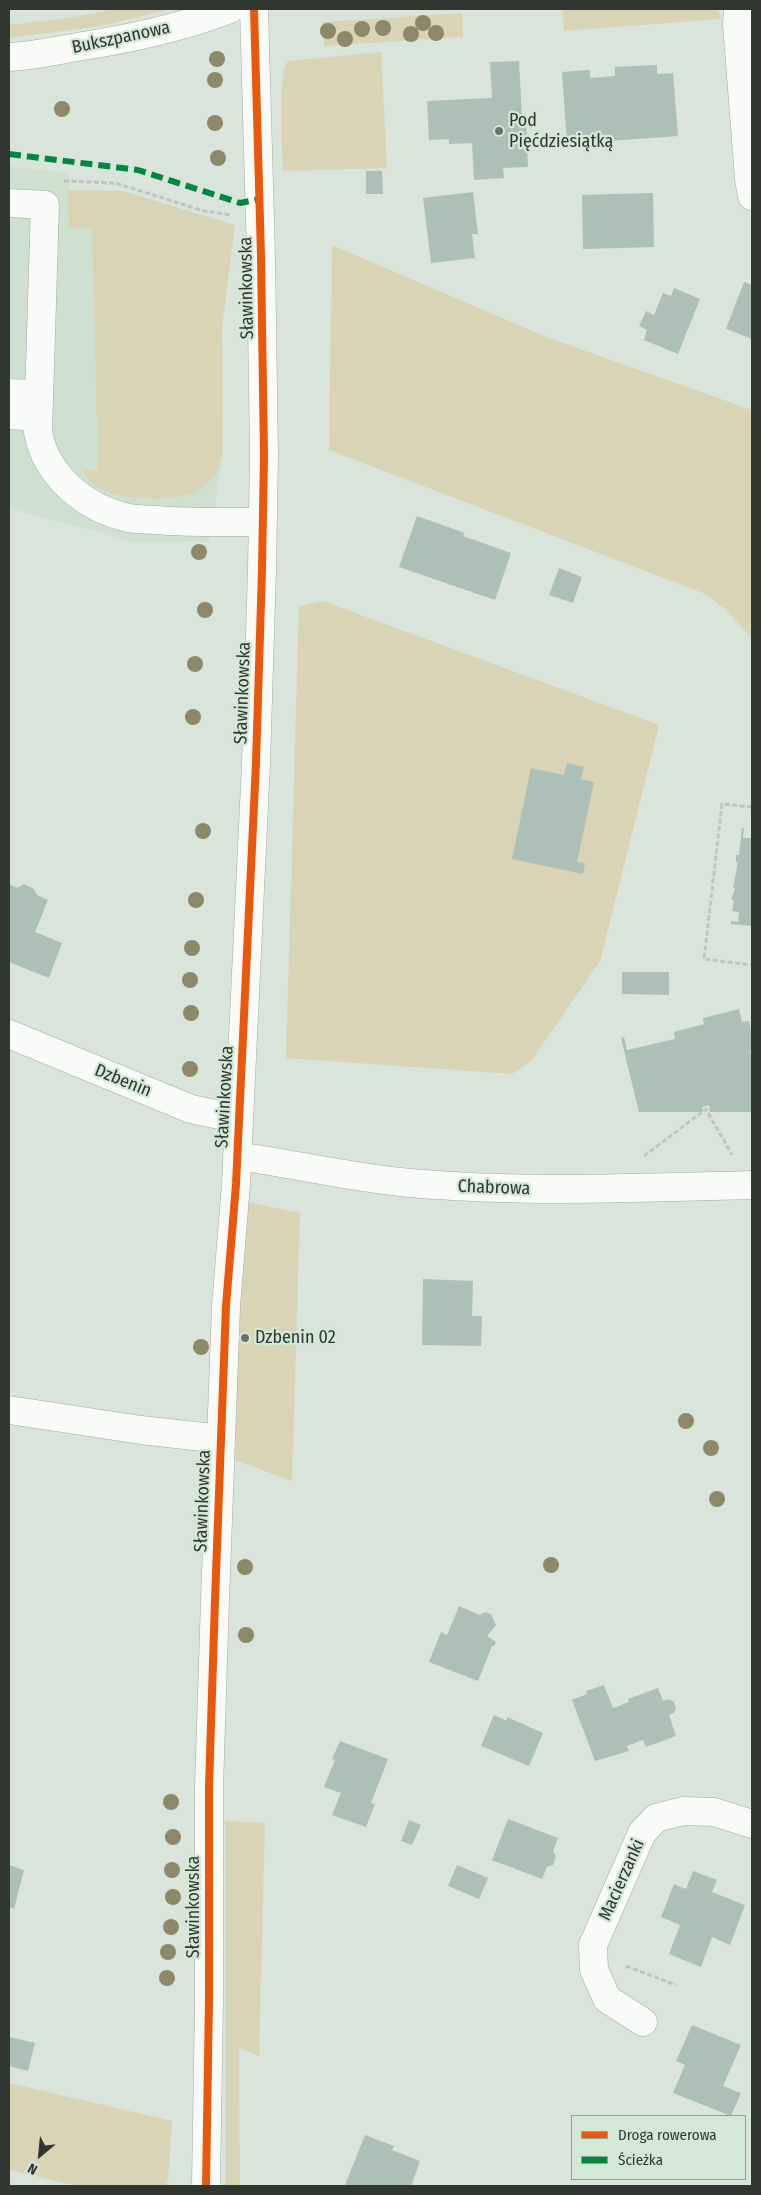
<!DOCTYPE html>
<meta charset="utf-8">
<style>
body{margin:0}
#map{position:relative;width:761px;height:2195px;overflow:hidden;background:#d9e4da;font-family:"Fira Sans Condensed",sans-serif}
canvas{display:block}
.frame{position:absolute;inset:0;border:10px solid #2f3730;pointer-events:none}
.legend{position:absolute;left:571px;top:2115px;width:175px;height:65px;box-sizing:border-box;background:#d4e8d6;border:1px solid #92a194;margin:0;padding:6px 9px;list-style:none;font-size:15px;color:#2f3730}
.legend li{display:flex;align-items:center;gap:10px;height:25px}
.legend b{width:25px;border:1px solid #92a194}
.north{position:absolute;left:15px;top:2130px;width:50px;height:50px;-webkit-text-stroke:4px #d4e8d6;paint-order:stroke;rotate:208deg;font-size:14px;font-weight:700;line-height:20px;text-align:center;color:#2f3730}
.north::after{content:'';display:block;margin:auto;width:18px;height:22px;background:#2f3730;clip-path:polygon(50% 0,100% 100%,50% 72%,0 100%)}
</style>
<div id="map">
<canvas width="761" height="2195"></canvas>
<div class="frame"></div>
<ul class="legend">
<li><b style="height:6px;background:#e8590c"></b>Droga rowerowa</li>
<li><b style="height:6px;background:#00873e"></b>Ścieżka</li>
</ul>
<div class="north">N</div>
</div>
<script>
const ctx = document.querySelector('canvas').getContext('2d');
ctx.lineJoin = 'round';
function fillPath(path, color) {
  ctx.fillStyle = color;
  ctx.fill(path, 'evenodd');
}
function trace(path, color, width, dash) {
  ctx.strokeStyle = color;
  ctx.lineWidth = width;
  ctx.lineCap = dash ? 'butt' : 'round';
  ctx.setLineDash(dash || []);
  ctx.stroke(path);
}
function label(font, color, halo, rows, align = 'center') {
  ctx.font = font + ' "Fira Sans Condensed",sans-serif';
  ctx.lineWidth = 4.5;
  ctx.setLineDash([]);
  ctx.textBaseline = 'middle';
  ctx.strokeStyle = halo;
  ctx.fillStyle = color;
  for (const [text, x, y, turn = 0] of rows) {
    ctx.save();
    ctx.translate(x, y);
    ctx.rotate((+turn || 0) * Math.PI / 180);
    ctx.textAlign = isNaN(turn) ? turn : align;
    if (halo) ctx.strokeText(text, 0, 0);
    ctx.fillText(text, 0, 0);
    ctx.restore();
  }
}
const built = new Path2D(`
 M9 166 70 173 69 190 122 191 235 225 222 328 223 452 209 541 138 543 9 508Z`);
const green = new Path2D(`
 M116 9H171L101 26 9 38V25L68 18Z
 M562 9H718L721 19 564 31Z
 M462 13 463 37 324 46 322 22Z
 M381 52 387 168 283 171C283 150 277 74 288 61Z
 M68 190 122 191 235 225 222 328 223 452C219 468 214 482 199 490 172 505 94 503 83 470H98L92 230 69 227Z
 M332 245 549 338 752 410V638L725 609 703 593 329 450Z
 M323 601 659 725 600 961 532 1060 512 1074 286 1058 299 606Z
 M242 1201 300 1213 292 1481 235 1460Z
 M225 1821 265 1823 259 2056 239 2048 240 2186H225Z
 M9 2083 172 2121 168 2179 166 2186H77L9 2170Z`);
const building = new Path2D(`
 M519 61 522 118H526L528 167 503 168 504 178 474 180 472 143 449 144V139L429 140 427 101 492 98 490 62Z
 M657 65V74L673 73 678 136 567 144 562 72 590 70V78L615 76V67Z
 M366 171H382L383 194H366Z
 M473 192 478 234H472L475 258 431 263 423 198Z
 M653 193 654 247 583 249 582 195Z
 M744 282 752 285V339L726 329Z
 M674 288 700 299 678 354 644 340 647 330 639 326 646 311 654 315 663 293 671 296Z
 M417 516 465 533 463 536 511 553 495 600 399 567Z
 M559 568 582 577 573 603 549 595Z
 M567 763 584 767 581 779 594 782 577 862 585 863 583 874 512 859 531 768 564 775Z
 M742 828H744L743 838H752V926L731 924V921L738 922 739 912 732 911 734 900H731L735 888H733L738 862H736V855H739Z
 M9 884 18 888 24 884 34 889 37 895 48 900 35 932 62 943 49 978 9 962Z
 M622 972H669V995L622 994Z
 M739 1009 742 1022 749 1021 752 1034V1050H750L752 1059V1112H710L709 1105 702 1107 703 1112H639L621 1038 624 1037 627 1050 675 1039 674 1032 704 1024 703 1018Z
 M423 1279 473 1281 472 1316H482L481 1346 422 1345Z
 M459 1606 480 1615 485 1612 491 1614 496 1625 487 1636 496 1642 494 1646H492L478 1681 429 1662 441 1632 447 1635Z
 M604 1685 613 1708 629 1702 628 1699 658 1688 663 1701 669 1699 674 1702 676 1708 674 1713 669 1715 676 1736 646 1747 643 1740 627 1746 629 1751 595 1761 572 1700 587 1694 586 1691Z
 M494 1715 507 1721V1717L543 1733 529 1766 481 1746Z
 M340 1741 388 1759 371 1803 375 1804 366 1827 332 1815 341 1793 324 1787 335 1760 332 1759Z
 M508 1819 558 1838 553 1851 556 1856 553 1865 547 1867 542 1879 492 1860Z
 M409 1820 421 1825 412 1845 401 1841Z
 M9 1865 24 1870 14 1909 9 1907Z
 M457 1865 488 1878 479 1899 448 1886Z
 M693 1871 717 1880 712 1892 745 1905 730 1945 712 1937 701 1967 669 1954 680 1925 661 1917 674 1884 686 1889Z
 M692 2025 741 2045 723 2086 741 2093 731 2116 673 2093 685 2065 676 2061Z
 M9 2037 35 2043 28 2071 9 2066Z
 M365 2135 394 2146 392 2150 420 2161 411 2186 345 2185Z`);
const path = new Path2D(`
 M64 181 115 183 204 211 231 215
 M752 807 722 804 704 959 752 965
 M644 1156 706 1109 732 1155
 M626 1966 676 1985`);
const minor = new Path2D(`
 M738 9 737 24 749 179 752 196
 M9 57C32 56 54 51 77 47 129 39 181 28 230 9
 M9 203 45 205 38 432C46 476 86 509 129 518 138 520 148 519 156 520 192 523 227 522 263 522
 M9 393 38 394
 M9 415 38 417
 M9 1034 191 1109 239 1119
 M237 1156C295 1164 352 1178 410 1183 524 1193 638 1188 752 1185
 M9 1410 141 1430 221 1439
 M643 2022 607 1999 594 1970 593 1945 642 1833 656 1818 683 1811 714 1812 752 1824
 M206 2186 209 2000V1787L215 1600 226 1306 236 1184 256 763 262 570 264 456 261 256 254 9`);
const quiet = new Path2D(`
 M9 154 138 170 240 203 260 199`);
const cycleway = new Path2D(`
 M206 2186 209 2000V1787L215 1600 226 1306 236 1184 256 763 262 570 264 456 261 256 254 9`);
const trees = [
 [423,23],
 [383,28],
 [362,29],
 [328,31],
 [436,33],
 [411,34],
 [345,39],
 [217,59],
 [215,80],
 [62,109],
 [215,123],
 [218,158],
 [199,552],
 [205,610],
 [195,664],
 [193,717],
 [203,831],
 [196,900],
 [192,948],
 [190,980],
 [191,1013],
 [190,1069],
 [201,1347],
 [686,1421],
 [711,1448],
 [717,1499],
 [551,1565],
 [245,1567],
 [246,1635],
 [171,1802],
 [173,1837],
 [172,1870],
 [173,1897],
 [171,1927],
 [168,1952],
 [167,1978]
];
const markers = [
 [499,131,5,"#6a746c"],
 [245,1338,5,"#6a746c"]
];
const streetNames = [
 ["Bukszpanowa",121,38,-12],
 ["Sławinkowska",247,288,-91],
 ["Sławinkowska",243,693,-88],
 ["Dzbenin",123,1081,22],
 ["Sławinkowska",225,1097,-87],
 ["Chabrowa",494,1188,2],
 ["Sławinkowska",203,1501,-88],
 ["Macierzanki",622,1880,-66],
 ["Sławinkowska",194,1907,-90]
];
const poiNames = [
 ["Pod",509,121],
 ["Pięćdziesiątką",509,142],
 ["Dzbenin 02",255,1338]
];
fillPath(built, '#cee1d0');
fillPath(green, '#dad4b7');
fillPath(building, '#acc0b8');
trace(minor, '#a2aba3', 29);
trace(path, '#c0c5c0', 3, [5, 2.5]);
trace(minor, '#f9fbf9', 28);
trace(quiet, '#00873e', 6, [12, 6]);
trace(cycleway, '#e8590c', 8);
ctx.fillStyle = '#8d886a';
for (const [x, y] of trees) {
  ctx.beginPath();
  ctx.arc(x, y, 8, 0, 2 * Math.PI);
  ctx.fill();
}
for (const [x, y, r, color] of markers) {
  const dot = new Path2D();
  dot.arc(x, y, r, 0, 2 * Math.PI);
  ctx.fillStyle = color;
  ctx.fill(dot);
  trace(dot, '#d4e8d6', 2);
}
label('18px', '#2f3730', '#d4e8d6', streetNames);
label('18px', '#2f3730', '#d4e8d6', poiNames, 'left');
</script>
